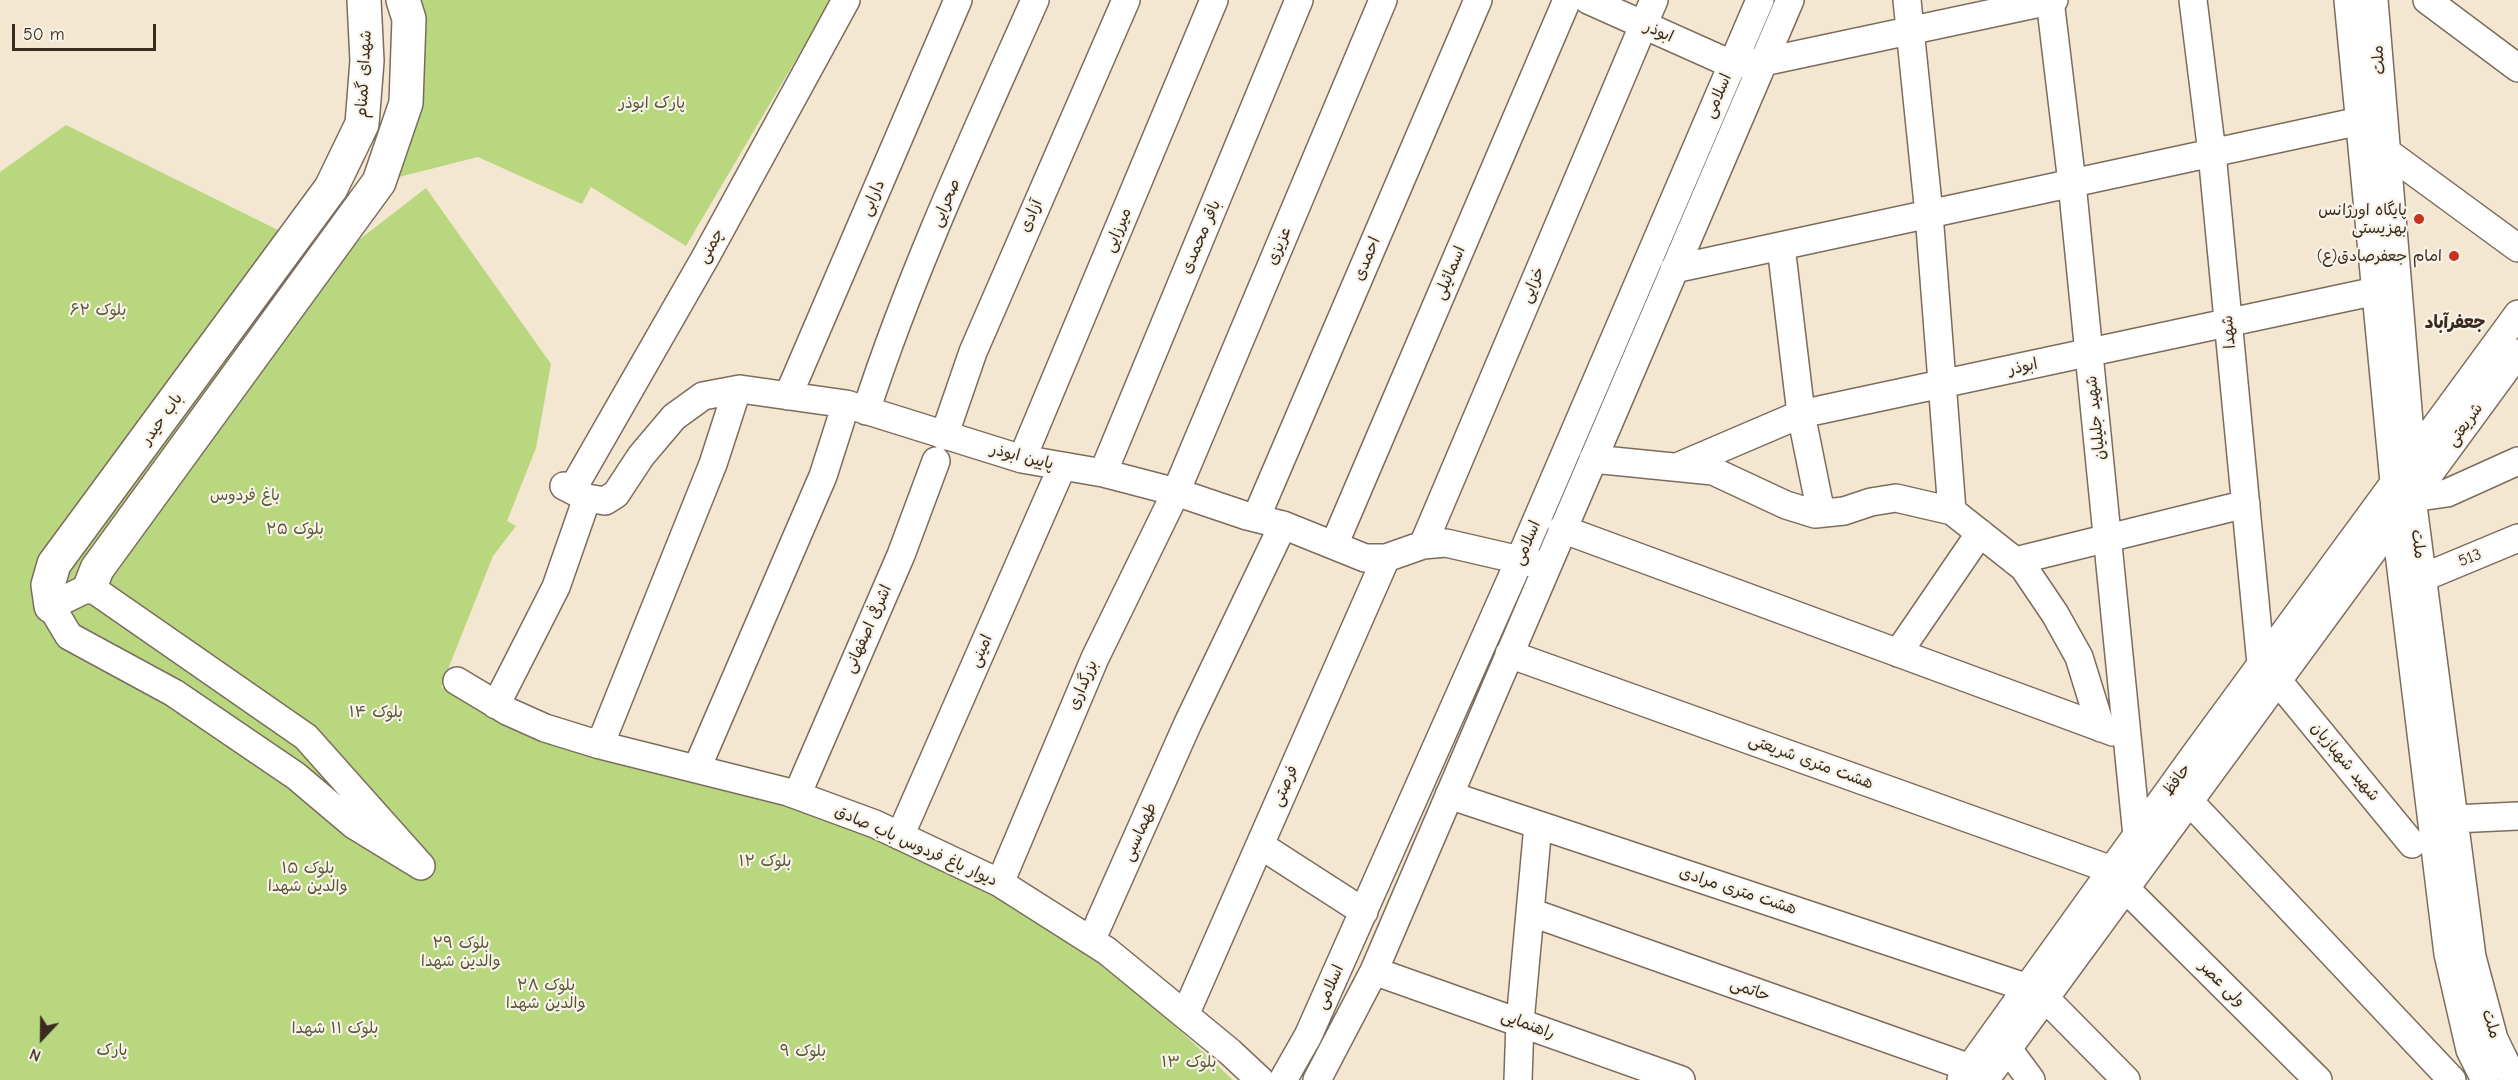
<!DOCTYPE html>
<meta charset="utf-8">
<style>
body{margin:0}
#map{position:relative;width:2518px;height:1080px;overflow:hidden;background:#f4e7d1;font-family:"Comic Neue",sans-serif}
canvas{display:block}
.north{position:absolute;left:12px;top:1008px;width:60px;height:60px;-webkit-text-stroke:4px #f7f3e8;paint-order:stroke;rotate:202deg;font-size:16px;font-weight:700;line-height:24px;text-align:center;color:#3b2a1e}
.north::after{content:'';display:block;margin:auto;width:21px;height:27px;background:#3b2a1e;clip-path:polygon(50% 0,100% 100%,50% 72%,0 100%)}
.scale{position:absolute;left:12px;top:24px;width:144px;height:27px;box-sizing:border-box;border:3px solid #3b2a1e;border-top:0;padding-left:8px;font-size:18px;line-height:21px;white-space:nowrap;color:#3b2a1e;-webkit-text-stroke:4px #f7f3e8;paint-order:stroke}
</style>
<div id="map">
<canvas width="2518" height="1080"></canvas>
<div class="north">N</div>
<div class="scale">50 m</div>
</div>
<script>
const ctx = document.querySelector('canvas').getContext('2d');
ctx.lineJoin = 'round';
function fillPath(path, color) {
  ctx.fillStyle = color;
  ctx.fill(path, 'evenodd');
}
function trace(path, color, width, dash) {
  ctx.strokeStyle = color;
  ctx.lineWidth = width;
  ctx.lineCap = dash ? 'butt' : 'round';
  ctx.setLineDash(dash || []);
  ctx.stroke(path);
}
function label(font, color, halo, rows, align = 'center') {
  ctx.font = font + ' "Comic Neue","Playpen Sans Arabic",sans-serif';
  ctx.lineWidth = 4.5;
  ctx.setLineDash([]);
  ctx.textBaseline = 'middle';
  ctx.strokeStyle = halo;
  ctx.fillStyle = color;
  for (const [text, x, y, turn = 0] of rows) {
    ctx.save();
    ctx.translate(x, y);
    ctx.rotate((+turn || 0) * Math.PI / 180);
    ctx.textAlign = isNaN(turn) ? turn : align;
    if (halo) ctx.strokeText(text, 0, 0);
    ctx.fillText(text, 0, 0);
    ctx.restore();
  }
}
const green = new Path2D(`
 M407 0H831L686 246 591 187 582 204 478 157 391 179Z
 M66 125 294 238 329 263 426 188 551 364 536 448 507 521 516 526 493 556 441 687 599 759 816 810 975 884 1079 945 1143 996 1233 1080H0V172Z`);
const minor = new Path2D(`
 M1588 0 1731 64 1763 62 2054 0
 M1907 0 1929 214 1952 511 2024 568 2055 614 2079 657 2101 728
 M2050 0 2072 183 2137 836
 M2193 0 2212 153 2261 664
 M2348 0 2394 482 2395 520 2448 954 2470 1050 2485 1080
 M2374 0 2412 458V498L2472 957 2494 1039 2514 1080
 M2427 0 2518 68
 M2387 152 2518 248
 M1781 246 1801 414 1821 513
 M1674 269 2360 121
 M788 396 958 0
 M866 411C912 270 975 135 1035 0
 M944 436 973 352 1126 0
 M1022 459 1214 0
 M1593 459 1713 471 1786 505 1815 514 1844 511 1871 502 1896 498 1952 511
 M1677 467 1801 414 2376 291
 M1103 473 1299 0
 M564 486 587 498 605 501 616 494 641 456 674 417 703 396 740 389 846 404 1022 459 1103 473 1176 492 1247 516 1283 525 1365 558H1386L1423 545 1446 543 1537 564
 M572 490 705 258 846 0
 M2412 498 2447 493 2518 461
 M1256 518 1478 0
 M1562 529 2113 732
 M1334 545 1567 0
 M1423 545 1654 0
 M2015 561 2246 504
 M2404 581 2422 578 2518 538
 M90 587 306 737 421 866 354 825 296 776 174 693 69 636 51 606Z
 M1898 653 1980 533
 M1509 654 2112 870
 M457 681 507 711 545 728 600 745 788 792 875 824 1000 883 1107 951 1230 1052 1260 1080
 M2278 681 2412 844
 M496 705 556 587 587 498
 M600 745 713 464 737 390
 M697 768 823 476 846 404
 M797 795 901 555 936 461
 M1449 795 2028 988
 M2189 801 2452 1080
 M2454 819 2518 816
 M900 836 1062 467
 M1260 845 1364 912
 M1000 883 1095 658 1176 492 1383 0
 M2125 888 2318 1080
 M1530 912 1970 1068
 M1091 941 1188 723 1283 525
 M1374 971 1681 1080
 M2045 998 2126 1080
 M1185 1015 1386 558
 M2008 1049 2031 1080
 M1283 1080 1308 1036 1520 559 1760 0
 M1317 1080 1374 971 1790 0
 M1518 1080 1520 1022 1538 825
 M1961 1080 2191 760 2518 314
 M1985 1080 2518 353`);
const major = new Path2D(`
 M90 587 97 569 379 182 406 103 409 19 403 0
 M51 606 48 585 54 564 331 188 362 124 367 61 364 0`);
const markers = [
 [2419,219,6,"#c8321e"],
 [2454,256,6,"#c8321e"]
];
const streetNames = [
 ["ابوذر",1659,32,24],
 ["ملت",2379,60,-95],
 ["شهدای گمنام",364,74,-87],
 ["اسلامی",1718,96,-67],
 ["دارابی",873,198,-67],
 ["صحرایی",946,203,-67],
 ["آزادی",1031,216,-66],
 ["میرزایی",1118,230,-67],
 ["باقر محمدی",1201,237,-67],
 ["چمنی",711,246,-61],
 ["عزیزی",1279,246,-67],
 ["احمدی",1367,259,-67],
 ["اسمائیلی",1450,273,-67],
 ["خزایی",1533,285,-67],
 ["شهدا",2229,332,-95],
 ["ابوذر",2023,367,-12],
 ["شهید جلیلیان",2096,418,-96],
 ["باب حیدر",162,419,-54],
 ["شریعتی",2465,425,-54],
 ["پایین ابوذر",1022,457,14],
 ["اسلامی",1527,543,-67],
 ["ملت",2418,544,83],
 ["513",2470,558,-22],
 ["اشرفی اصفهانی",868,629,-66],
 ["امینی",981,651,-66],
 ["بزرگداری",1083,685,-67],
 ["هشت متری شریعتی",1811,762,20],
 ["شهید شهبازیان",2345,762,50],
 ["حافظ",2177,780,-54],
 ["فرصتی",1285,786,-66],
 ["طهماسبی",1140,832,-66],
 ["دیوار باغ فردوس باب صادق",916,846,24],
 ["هشت متری مرادی",1738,891,18],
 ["ولی عصر",2222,984,45],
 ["اسلامی",1330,987,-66],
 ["حاتمی",1750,990,19],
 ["ملت",2491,1024,73],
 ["راهنمایی",1528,1025,20]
];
const parkNames = [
 ["پارک ابوذر",652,103],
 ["بلوک ۶۲",98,310],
 ["باغ فردوس",245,495],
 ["بلوک ۲۵",295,529],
 ["بلوک ۱۴",376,712],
 ["بلوک ۱۲",765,861],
 ["بلوک ۱۵",308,868],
 ["والدین شهدا",308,886],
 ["بلوک ۲۹",461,943],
 ["والدین شهدا",461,961],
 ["بلوک ۲۸",546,985],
 ["والدین شهدا",546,1003],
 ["بلوک ۱۱ شهدا",335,1028],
 ["پارک",112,1050],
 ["بلوک ۹",803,1051],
 ["بلوک ۱۳",1189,1062]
];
const poiNames = [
 ["پایگاه اورژانس",2407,210],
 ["بهزیستی",2407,228],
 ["امام جعفرصادق(ع)",2442,256]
];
const neighbourhoodNames = [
 ["جعفرآباد",2455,323]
];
fillPath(green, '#b8d77e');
trace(minor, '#7c6c5d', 30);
trace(major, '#7c6c5d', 36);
trace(minor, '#fff', 27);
trace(major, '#fff', 33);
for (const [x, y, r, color] of markers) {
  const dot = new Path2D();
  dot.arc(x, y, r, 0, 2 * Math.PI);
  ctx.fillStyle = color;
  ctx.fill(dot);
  trace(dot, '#f7f3e8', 2);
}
label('16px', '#3b2a1e', '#f7f3e8', streetNames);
label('16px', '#5a5536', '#f7f3e8', parkNames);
label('16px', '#3b2a1e', '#f7f3e8', poiNames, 'right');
label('bold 18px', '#3b2a1e', '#f7f3e8', neighbourhoodNames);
</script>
